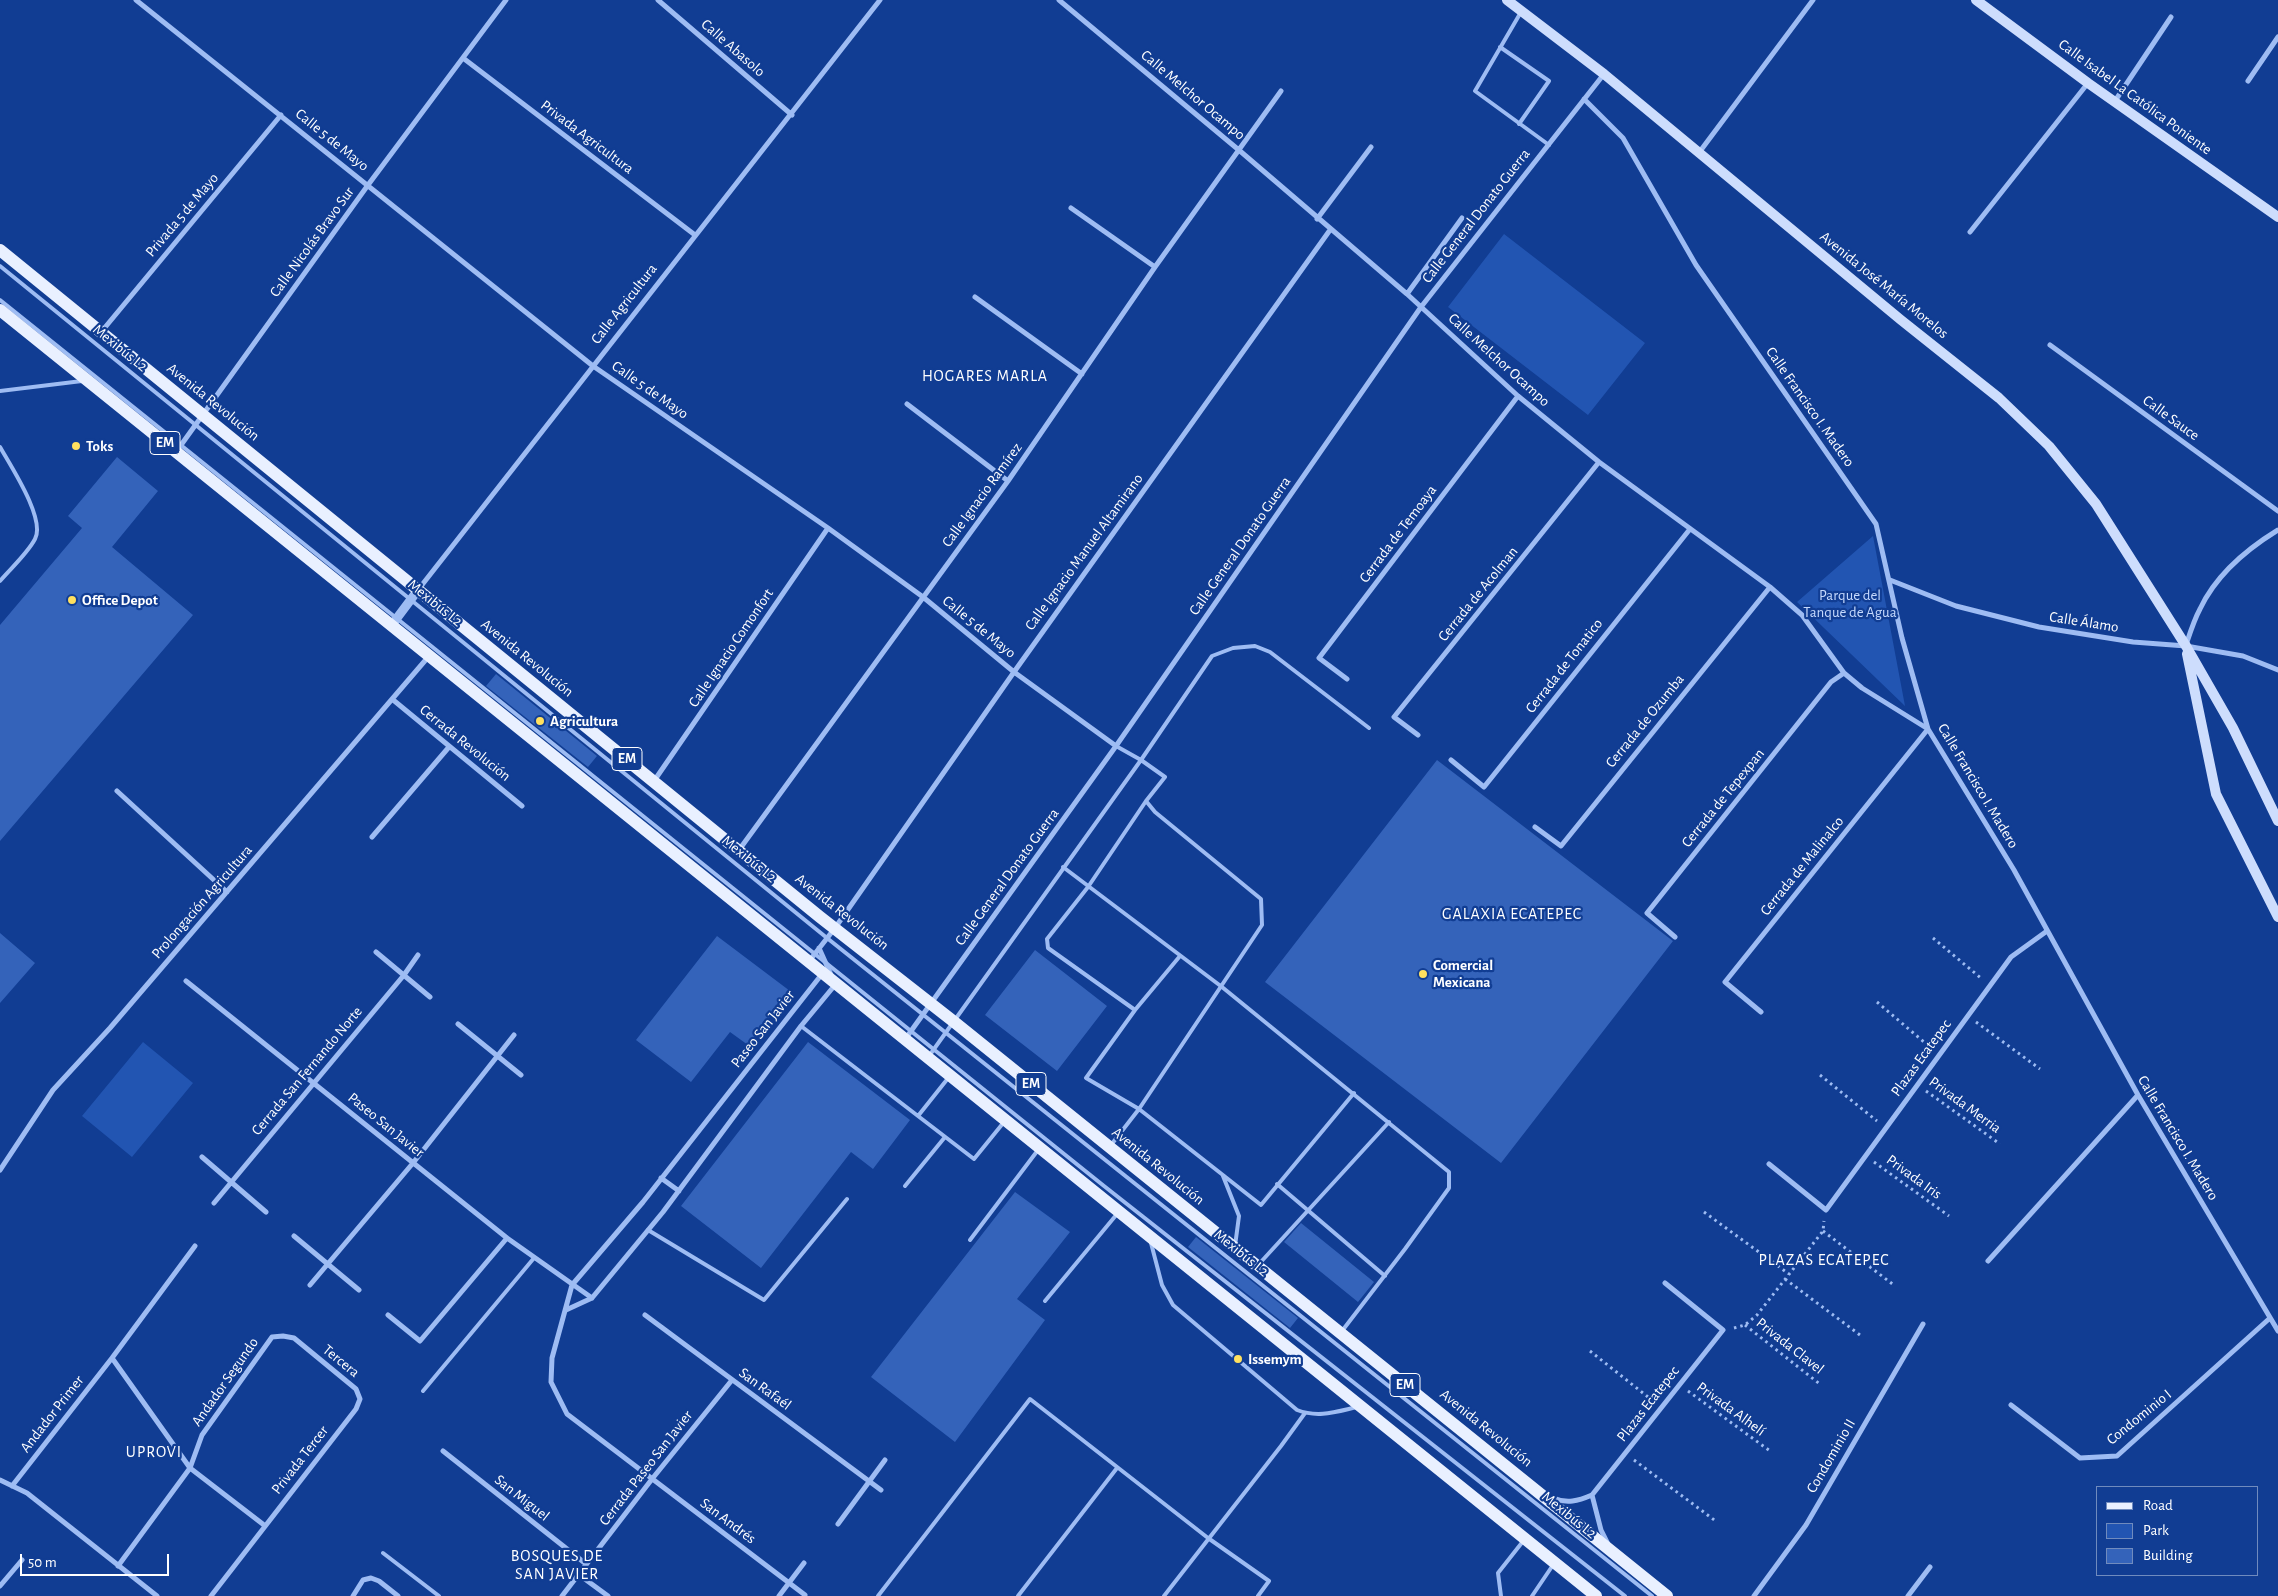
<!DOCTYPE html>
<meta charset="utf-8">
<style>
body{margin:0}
#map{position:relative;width:2278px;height:1596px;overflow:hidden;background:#113d93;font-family:"Alegreya Sans",sans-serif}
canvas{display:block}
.legend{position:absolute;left:2096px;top:1486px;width:162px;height:90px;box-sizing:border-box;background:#113d93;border:1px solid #708bbe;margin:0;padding:6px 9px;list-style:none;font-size:15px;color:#fff}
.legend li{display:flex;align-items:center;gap:10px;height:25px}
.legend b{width:25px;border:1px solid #708bbe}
.scale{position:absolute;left:20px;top:1554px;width:149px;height:22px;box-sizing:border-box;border:2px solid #fff;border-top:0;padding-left:6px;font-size:15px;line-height:18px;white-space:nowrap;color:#fff;-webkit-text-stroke:4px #113d93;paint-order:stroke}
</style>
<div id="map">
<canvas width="2278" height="1596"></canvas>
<ul class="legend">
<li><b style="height:6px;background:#e9f0ff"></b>Road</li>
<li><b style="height:14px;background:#2255b2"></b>Park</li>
<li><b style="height:14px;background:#3463ba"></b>Building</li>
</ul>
<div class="scale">50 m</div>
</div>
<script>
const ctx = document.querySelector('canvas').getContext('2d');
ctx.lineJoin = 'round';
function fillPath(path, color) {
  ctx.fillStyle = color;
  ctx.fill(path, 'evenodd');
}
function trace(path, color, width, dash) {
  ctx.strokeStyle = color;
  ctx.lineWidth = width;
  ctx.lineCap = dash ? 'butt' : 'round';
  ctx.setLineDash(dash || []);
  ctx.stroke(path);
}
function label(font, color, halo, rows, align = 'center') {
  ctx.font = font + ' "Alegreya Sans",sans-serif';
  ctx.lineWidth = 4.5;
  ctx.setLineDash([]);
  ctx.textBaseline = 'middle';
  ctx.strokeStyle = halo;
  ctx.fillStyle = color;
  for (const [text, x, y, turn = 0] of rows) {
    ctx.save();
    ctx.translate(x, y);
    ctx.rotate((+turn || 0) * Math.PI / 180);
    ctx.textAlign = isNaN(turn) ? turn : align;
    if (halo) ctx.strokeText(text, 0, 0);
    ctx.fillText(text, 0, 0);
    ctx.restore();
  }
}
const green = new Path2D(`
 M1504 234 1645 343 1588 415 1448 307Z
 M1873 536 1905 706 1797 602Z
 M143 1042 193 1083 132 1157 82 1116Z`);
const building = new Path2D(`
 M117 457 158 491 112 547 193 615 0 841V625L82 528 68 516Z
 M496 674 597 756 588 767 486 686Z
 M1437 760 1673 941 1501 1163 1265 982Z
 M0 933 35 963 0 1003Z
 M717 936 790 991 748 1045 730 1032 691 1082 636 1040Z
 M1035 950 1107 1006 1057 1071 985 1015Z
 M808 1042 910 1120 873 1169 851 1152 761 1268 681 1206Z
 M1015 1192 1070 1232 1017 1299 1045 1320 955 1442 871 1377Z
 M1301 1223 1374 1282 1358 1302 1284 1242Z
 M1196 1237 1298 1318 1290 1328 1188 1247Z`);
const path = new Path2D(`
 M1933 938 1982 979
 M1877 1002 1931 1048
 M1976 1022 2040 1069
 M1820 1075 1877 1121
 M1926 1091 2000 1144
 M1874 1162 1949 1216
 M1704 1212 1789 1274
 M1823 1231 1895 1286
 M1785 1279 1860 1335
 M1745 1325 1821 1385
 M1734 1328 1745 1325 1757 1315 1823 1231 1824 1221
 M1590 1351 1653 1401
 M1688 1391 1770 1451
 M1634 1460 1717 1522`);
const service = new Path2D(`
 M1521 12 1475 91 1549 145
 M1500 47 1549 81 1519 124
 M0 266 827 938 1652 1596
 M0 300 1104 1186 1625 1596
 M0 391 82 381
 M0 447C10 465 46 519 35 539 27 554 11 568 0 581
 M1116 746 1141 760 1165 777 1146 801 1088 887 1047 939 1048 948 1135 1010
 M1063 867 1222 987 1449 1172V1188L1405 1249 1342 1331
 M1180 956 1135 1010 1086 1078 1139 1109 1261 1205 1354 1093
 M801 1026 918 1116 949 1077
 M929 1056 1141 760 1212 656 1233 648 1255 646 1270 652 1369 728
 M918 1116 974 1159 1004 1122
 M1111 1145 1139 1109 1262 925 1261 899 1155 812 1146 801
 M1223 1176 1239 1216 1235 1246
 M1277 1184 1385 1276
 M905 1186 945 1137
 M648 1230 764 1300 847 1199
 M970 1240 1038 1150
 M1151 1243 1162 1285 1173 1305 1297 1410C1318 1418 1335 1412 1357 1407
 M1259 1264 1389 1122
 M1045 1301 1117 1214
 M423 1391 534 1258
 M383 1553 439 1596
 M878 1596 1030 1399 1208 1538 1269 1581 1258 1596
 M1018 1596 1117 1468
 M1164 1596 1281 1446 1305 1413
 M1501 1596 1498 1573 1524 1540
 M1532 1596 1553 1565`);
const minor = new Path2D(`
 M136 0 593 366 828 528 923 597 1014 672 1116 746
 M658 0 792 115
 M1059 0 1240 151 1407 294 1518 396 1599 462 1770 587 1802 615 1844 673 1862 688 1928 729 1725 982 1761 1012
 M463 58 695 235
 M2248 81 2278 37
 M1584 99 1623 138 1696 265 1876 524 1902 638 1928 729 2014 870 2138 1095 2278 1331
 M2115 101 2171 17
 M1698 154 1813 0
 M1071 208 1155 267
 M1317 219 1371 147
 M1970 232 2088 83
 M1407 294 1462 218
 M975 297 1082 374
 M102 331 281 115
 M2050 345 2278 511
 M907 404 1008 481
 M176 452 368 185 506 0
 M1890 580 1956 606 2039 627 2133 642 2186 646 2243 656 2278 670
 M418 590 880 0
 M2186 645C2190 633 2194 620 2200 609 2216 575 2247 549 2278 530
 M1347 679 1319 658 1518 396
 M392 699 522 806
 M1418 735 1394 717 1599 462
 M1451 760 1484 787 1690 529
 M654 781 828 528
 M117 791 227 892
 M1535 827 1561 846 1770 587
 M372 837 449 747
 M739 850 1008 481 1155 267 1281 91
 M1675 937 1647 913 1831 682 1844 673
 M819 948 832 977
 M376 952 430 997
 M810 960 835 928 1014 672 1330 230
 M186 981 507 1238 592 1298
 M458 1024 521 1075
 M906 1038 1116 746 1421 307 1604 74
 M202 1157 266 1212
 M1769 1164 1826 1210 2011 957 2047 931
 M0 1170 53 1090 110 1028 429 656
 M661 1178 679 1191
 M214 1203 404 975 418 955
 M294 1236 359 1290
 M1988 1261 2138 1095
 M310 1285 413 1163 514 1035
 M566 1310 592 1298 663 1212 801 1026 835 985
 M388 1315 420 1341 507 1238
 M645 1315 881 1490
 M112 1358 190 1468 264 1525
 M2011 1405 2080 1458 2117 1456 2270 1318
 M443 1451 586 1564
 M0 1480 27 1493 157 1596
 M12 1486 112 1358 195 1246
 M1592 1495 1601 1530 1608 1544
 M1553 1498C1567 1504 1578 1501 1592 1495L1723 1330 1665 1283
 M838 1524 885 1460
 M118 1566 190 1468 202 1435 272 1337 283 1336 294 1338 356 1389 360 1399 356 1409 211 1596
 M578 1574 608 1596
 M0 1586 22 1560
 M805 1595 567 1414 551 1382 552 1358 572 1285 643 1202 822 974
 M353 1596 363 1580 371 1578 379 1581 398 1596
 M562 1596 652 1479 732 1380
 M779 1596 804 1563
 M1754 1596 1806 1525 1923 1324
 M1908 1596 1930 1567`);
const tertiary = new Path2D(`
 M391 626 418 590`);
const secondary = new Path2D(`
 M1507 0 1604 74 1901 320 1999 398 2049 446 2096 504 2186 646 2233 728 2278 821
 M1976 0 2088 83 2278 217
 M2187 654 2216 794 2278 917`);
const primary = new Path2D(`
 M0 250 820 917 953 1021 1667 1596
 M0 310 1596 1596`);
const markers = [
 [76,446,5,"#ffe05f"],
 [72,600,5,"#ffe05f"],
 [540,721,5,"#ffe05f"],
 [1423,974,5,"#ffe05f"],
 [1238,1359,5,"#ffe05f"]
];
const shields = [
 [165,443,30],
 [627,759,30],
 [1031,1084,30],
 [1405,1385,30]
];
const shieldNames = [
 ["EM",165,443],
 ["EM",627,759],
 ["EM",1031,1084],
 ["EM",1405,1385]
];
const streetNames = [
 ["Calle Abasolo",733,48,41],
 ["Calle Melchor Ocampo",1193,95,40],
 ["Calle Isabel La Católica Poniente",2135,97,36],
 ["Privada Agricultura",587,137,37],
 ["Calle 5 de Mayo",332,140,39],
 ["Privada 5 de Mayo",182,215,-50],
 ["Calle General Donato Guerra",1476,216,-52],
 ["Calle Nicolás Bravo Sur",312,242,-54],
 ["Avenida José María Morelos",1884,285,39],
 ["Calle Agricultura",624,304,-52],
 ["Mexibús L2",120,348,39],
 ["Calle Melchor Ocampo",1499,360,42],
 ["Calle 5 de Mayo",650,390,35],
 ["Avenida Revolución",213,402,39],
 ["Calle Francisco I. Madero",1810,407,55],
 ["Calle Sauce",2171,418,36],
 ["Calle Ignacio Ramírez",982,495,-54],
 ["Cerrada de Temoaya",1398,534,-53],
 ["Calle General Donato Guerra",1240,546,-55],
 ["Calle Ignacio Manuel Altamirano",1084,552,-54],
 ["Cerrada de Acolman",1478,594,-51],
 ["Mexibús L2",435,603,39],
 ["Calle Álamo",2084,622,9],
 ["Calle 5 de Mayo",979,627,39],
 ["Calle Ignacio Comonfort",731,648,-56],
 ["Avenida Revolución",527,658,39],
 ["Cerrada de Tonatico",1564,666,-52],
 ["Cerrada de Ozumba",1645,721,-51],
 ["Cerrada Revolución",465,743,39],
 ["Calle Francisco I. Madero",1978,786,59],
 ["Cerrada de Tepexpan",1723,798,-51],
 ["Mexibús L2",749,859,39],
 ["Cerrada de Malinalco",1802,866,-51],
 ["Calle General Donato Guerra",1007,877,-54],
 ["Prolongación Agricultura",202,902,-49],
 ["Avenida Revolución",842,912,38],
 ["Paseo San Javier",763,1029,-52],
 ["Plazas Ecatepec",1921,1058,-54],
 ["Cerrada San Fernando Norte",307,1071,-50],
 ["Privada Merria",1965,1105,36],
 ["Paseo San Javier",386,1125,39],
 ["Calle Francisco I. Madero",2178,1138,59],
 ["Avenida Revolución",1158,1166,39],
 ["Privada Iris",1914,1177,36],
 ["Mexibús L2",1241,1253,39],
 ["Privada Clavel",1790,1346,38],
 ["Tercera",341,1361,39],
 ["Andador Segundo",225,1382,-55],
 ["San Rafaél",765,1389,36],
 ["Plazas Ecatepec",1648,1404,-52],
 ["Privada Alhelí",1731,1409,36],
 ["Andador Primer",52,1414,-52],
 ["Condominio I",2139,1417,-39],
 ["Avenida Revolución",1486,1428,39],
 ["Condominio II",1831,1456,-60],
 ["Privada Tercer",300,1460,-52],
 ["Cerrada Paseo San Javier",646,1468,-52],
 ["San Miguel",522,1498,38],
 ["Mexibús L2",1569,1515,39],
 ["San Andrés",728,1521,37]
];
const poiNames = [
 ["Toks",86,446],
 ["Office Depot",82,600],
 ["Agricultura",550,721],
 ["Comercial",1433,965],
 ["Mexicana",1433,982],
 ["Issemym",1248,1359]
];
const parkNames = [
 ["Parque del",1850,595],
 ["Tanque de Agua",1850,612]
];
const neighbourhoodNames = [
 ["HOGARES MARLA",985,376],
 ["GALAXIA ECATEPEC",1512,914],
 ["PLAZAS ECATEPEC",1824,1260],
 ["UPROVI",154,1452],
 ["BOSQUES DE",557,1556],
 ["SAN JAVIER",557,1574]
];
fillPath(green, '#2255b2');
fillPath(building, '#3463ba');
trace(path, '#9ebcf3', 3, [2.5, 4]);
trace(service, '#9ebcf3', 4);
trace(minor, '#9ebcf3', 5);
trace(tertiary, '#9ebcf3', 9);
trace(secondary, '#cdddfd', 10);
trace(primary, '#e9f0ff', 12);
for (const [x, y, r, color] of markers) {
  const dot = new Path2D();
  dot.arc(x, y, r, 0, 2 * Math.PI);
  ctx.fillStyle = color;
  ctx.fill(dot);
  trace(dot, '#113d93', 2);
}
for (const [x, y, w] of shields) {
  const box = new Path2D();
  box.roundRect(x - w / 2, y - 11.5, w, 23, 4);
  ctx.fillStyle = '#113d93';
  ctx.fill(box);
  trace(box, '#fff', 1);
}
label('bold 14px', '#fff', null, shieldNames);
label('15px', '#fff', '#113d93', streetNames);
label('bold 15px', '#fff', '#113d93', poiNames, 'left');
label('15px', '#c5d9fd', '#113d93', parkNames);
ctx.letterSpacing = '1px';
label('16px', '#fff', '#113d93', neighbourhoodNames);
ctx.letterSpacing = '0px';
</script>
